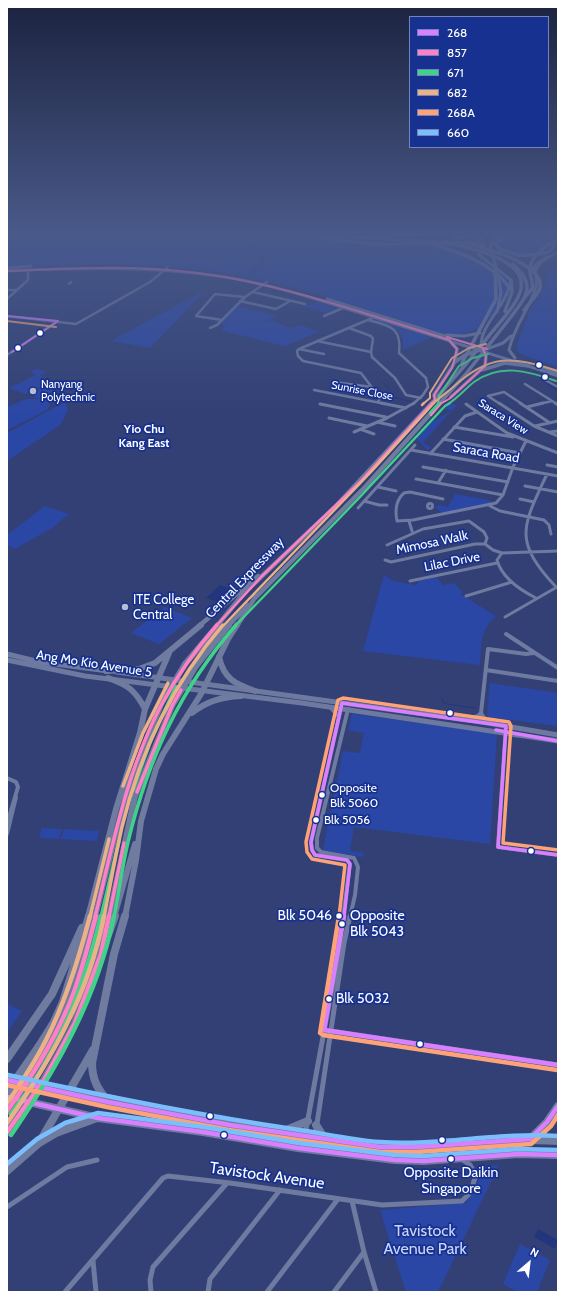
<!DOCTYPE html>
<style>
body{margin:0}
#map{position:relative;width:565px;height:1299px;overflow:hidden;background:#324075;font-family:Cabin,sans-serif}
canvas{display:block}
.frame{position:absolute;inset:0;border:8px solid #fff;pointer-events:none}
.legend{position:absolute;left:409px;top:16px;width:140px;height:132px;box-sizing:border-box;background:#173190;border:1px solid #7483bc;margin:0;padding:5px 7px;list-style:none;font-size:12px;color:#fff}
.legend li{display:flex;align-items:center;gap:8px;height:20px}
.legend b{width:20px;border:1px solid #7483bc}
.north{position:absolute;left:509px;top:1243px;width:40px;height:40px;-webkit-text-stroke:3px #173190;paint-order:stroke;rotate:28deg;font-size:11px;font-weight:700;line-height:16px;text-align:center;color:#fff}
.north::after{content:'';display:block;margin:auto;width:14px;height:18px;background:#fff;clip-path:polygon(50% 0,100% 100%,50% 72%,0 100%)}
</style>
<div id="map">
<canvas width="565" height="1299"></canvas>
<div class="frame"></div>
<ul class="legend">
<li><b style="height:5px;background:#d880ff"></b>268</li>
<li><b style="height:5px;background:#ff80c5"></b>857</li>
<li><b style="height:5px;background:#40d288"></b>671</li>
<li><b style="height:5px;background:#ebb288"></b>682</li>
<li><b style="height:5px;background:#fea277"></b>268A</li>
<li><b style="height:5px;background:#7abffc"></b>660</li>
</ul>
<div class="north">N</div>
</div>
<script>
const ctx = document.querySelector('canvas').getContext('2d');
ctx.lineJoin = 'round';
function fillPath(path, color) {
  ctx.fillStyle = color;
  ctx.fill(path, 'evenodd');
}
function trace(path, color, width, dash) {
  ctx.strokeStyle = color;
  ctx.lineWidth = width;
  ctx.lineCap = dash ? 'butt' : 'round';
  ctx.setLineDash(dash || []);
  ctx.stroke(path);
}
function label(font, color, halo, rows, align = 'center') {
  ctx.font = font + ' Cabin,sans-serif';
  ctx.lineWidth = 3.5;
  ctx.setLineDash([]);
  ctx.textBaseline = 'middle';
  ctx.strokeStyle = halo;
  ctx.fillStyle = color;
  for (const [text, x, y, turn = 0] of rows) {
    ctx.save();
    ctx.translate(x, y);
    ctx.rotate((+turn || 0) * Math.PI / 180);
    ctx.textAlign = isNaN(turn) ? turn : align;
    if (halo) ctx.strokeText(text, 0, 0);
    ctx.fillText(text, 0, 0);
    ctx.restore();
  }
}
const green = new Path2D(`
 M7 235H294L357 244H427L435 245C457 254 498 264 511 284 507 296 502 303 494 313 476 335 460 338 434 331 361 307 286 281 209 271 142 262 75 264 7 267Z
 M546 235 552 241 541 246 535 254C524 254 504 255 498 244L502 239 517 236Z
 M558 264V367L523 355 518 352 516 347 530 310 545 286V276Z
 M201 292H204L150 348 111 341Z
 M317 302 337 309 327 313 304 306Z
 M236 306 278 316 252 327 271 320 290 328 300 325 319 332 282 347 280 345 223 331 222 330 226 325H220Z
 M374 319 412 332 432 337 403 350C405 326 391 327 373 320Z
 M37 369 46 372 40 376 52 381 25 394 9 388 36 375 30 372Z
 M47 385 57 389 49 393 61 398 51 403 48 402 50 405 47 410 7 430V407L26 399H40L28 394Z
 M65 402 68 410 60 425 7 461V433Z
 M450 403 457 405 423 442 426 445 431 447 428 451 416 438 430 423 451 411 445 409Z
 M455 494 489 500 492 503 443 513 435 507 439 505 448 507Z
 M45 506 69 514 52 528 15 549 7 545V535Z
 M384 575 393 581 415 585 418 584 419 581 436 577 443 585 454 583 463 593 460 594 496 616C479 631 482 644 480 665L363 651Z
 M165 607 192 618 159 644 131 633Z
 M490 683 558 693V726L488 717 487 715Z
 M352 714 497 733 490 844 354 827 350 851 364 853 363 857 323 850 343 751 360 753 364 733 348 730Z
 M42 828 62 829 59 839 39 838Z
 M64 829 99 831 97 841 61 839Z
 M7 1004 22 1011 7 1032Z
 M499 1165 438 1292H406L380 1210 466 1203 480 1178 475 1168Z
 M520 1244 550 1260 537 1292H518L503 1284Z`);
const water = new Path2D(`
 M220 585 231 589 218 602 206 598Z
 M538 1229 558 1240 555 1249 534 1237Z`);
const stream = new Path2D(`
 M238 235V237L245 243 261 251 264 258 261 264 254 267 255 271 248 276
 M229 294 242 281
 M208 317 226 297
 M207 319 205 322 207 323
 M383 382 394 397 412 402
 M442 698 443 702 447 704 475 708`);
const canal = new Path2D(`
 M540 378 558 391`);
const minorFar3 = new Path2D(`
 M69 284 71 282
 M7 290H17
 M253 292 305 304
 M7 299 28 280V270
 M240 301 276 309 290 301
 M7 316 76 324 150 282 168 267
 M324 316 343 308
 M222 320 196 316 215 294 245 297
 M368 320C390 326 402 327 399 353L426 378 428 387 423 395 413 404
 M210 328 217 325 245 297 267 282
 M349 328 371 336 373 339 371 352 372 357 395 378 406 395 421 398
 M317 341 371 352
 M299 349 297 351 298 356 303 361 361 373 380 398 378 402
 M299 349 377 316
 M299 349 324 354
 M7 355 58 321
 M545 380 558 387
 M334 382 372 387
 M525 384 557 404
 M314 390 386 404
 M488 396 500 404
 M488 396 504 392 522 404
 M539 404 552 401`);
const minorFar2 = new Path2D(`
 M381 403 406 408
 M499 403 534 426 558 436
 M520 403 550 423
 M555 403 558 405
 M320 404 386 417
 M466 404 507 433 558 453
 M527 407 543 403
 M329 418 367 426
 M377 422 395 426
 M535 426 558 421
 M454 427 513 437
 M360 429 374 434
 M354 432 387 418 414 403
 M550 432 558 431
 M443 439 520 453
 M411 450 558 476
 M430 454 465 416 477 412
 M547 465 558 467
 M423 467 508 482
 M547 474C523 526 512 540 556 587
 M416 479 503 495
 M438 483 446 470
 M525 486 558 492
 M378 487 396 491
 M443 499 410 492 404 493C396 500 395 511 397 521L413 520 496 503 503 495 513 467 526 441
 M520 499 534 502
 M364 501 379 505H387
 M427.5 506a2.5 2.5 0 1 1 5 0a2.5 2.5 0 1 1-5 0Z
 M490 506 500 511 544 520 549 525 551 534
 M358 508 415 445
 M409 521 412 531
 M387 545 423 529 469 521 484 532 487 538 485 544
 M502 553 497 560C502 578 520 590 536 598
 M385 560 391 562 475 544H485L493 550 502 553 558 551
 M410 581 497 563
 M466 596 512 582
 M505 617 557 587`);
const minorFar1 = new Path2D(`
 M506 634 558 668
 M486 670 558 681
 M331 708 339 717
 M341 708 311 842 312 850 315 855 347 860 350 864 343 917
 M348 709 317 838V848L321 852 354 858 358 867 355 895 350 917
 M481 713 488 649 526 654 534 653
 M469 719 478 716 481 713 484 718 492 723
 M506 726 498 847 558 855
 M7 778 16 782 18 787 7 824
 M7 834 16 797`);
const minor = new Path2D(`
 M324 1030 558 1065
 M305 1135 334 977 343 916
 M315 1137 344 943 350 916
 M352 1201 364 1252 376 1292
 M7 1207 67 1167 97 1160
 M93 1261 96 1292
 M65 1292 163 1178 168 1176 230 1183 382 1205 462 1201 470 1193 476 1175 470 1165 463 1160
 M151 1292 150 1280 153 1267 227 1183
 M208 1292 210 1279 280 1190
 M267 1292 338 1199
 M334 1292 364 1252`);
const majorFar1 = new Path2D(`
 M556 235 558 237
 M478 241 485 237
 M478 254 511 280C507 307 480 323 481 348
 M7 268 31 266
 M7 271C78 268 148 266 218 276 270 283 321 301 370 316 433 336 496 355 558 376
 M327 299 448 337
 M497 312 501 293
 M446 335 464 336 480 333
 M487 349 503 343 511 336
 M515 358 509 350C514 326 529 310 536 287 538 281 534 275 536 269L542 261 558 252
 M539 366 558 373`);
const major = new Path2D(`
 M7 654 40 662 108 671
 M7 660 85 676 302 703 558 741
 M117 672 482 722 558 735`);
const highwayFar3 = new Path2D(`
 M303 235 363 243
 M321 235 437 242
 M377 235H428
 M447 243C468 247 527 259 521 289 518 304 497 325 488 337
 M432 244C459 252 492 263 509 287
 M470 244 505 255
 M518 255 500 249 495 244 502 238 519 235
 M533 269 538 263 548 257
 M524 298 532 289C534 283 530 277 530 271 530 256 546 244 558 240
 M524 310 533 299
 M505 311 512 292 511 280
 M507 322C524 299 539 287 513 264
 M455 362 465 355 480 350
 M482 370 505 363 529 366
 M451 397 485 366 486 356 481 348
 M435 400 434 395 455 362 457 349 449 340
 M431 404 466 364
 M439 404 465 375`);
const highwayFar2 = new Path2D(`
 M254 599 366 486 440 403
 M199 626 258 576
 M217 626 243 594 335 507 432 403
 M228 626 248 605
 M237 626 256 596`);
const highwayFar1 = new Path2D(`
 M219 657C224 679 235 684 255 691
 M185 664 218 625
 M196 666 229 625
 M106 671 139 669 155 663 201 625
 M108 678C128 685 135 690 145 709
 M192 713C207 701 222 697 241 696
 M88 917 116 809 140 733 145 709 169 653
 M95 917 113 844 130 783 161 704
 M109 917 135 796 172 706
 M114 917 135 844
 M125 917 136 860 141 821 156 769 163 754 201 694 228 639 237 625`);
const highway = new Path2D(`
 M108 935 115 916
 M39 1046 54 1022 63 1002 89 916
 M47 1049 74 991 95 916
 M60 1052 75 1023 101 954 109 916
 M7 1059 52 994 82 928
 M7 1080C102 1101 197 1120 293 1134 321 1138 351 1145 380 1147 438 1152 498 1137 558 1141
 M7 1097 98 1118 203 1132 298 1148 395 1160 424 1161 518 1154 558 1155
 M108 1102C98 1089 92 1080 92 1063L114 954 125 916
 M316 1125 323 1136 328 1138
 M284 1131 308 1121
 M530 1139 547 1122 558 1106
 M39 1143 93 1050
 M7 1171 39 1143 56 1133 97 1118`);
const majorBridge = new Path2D(`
 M501 293 499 279 490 246 495 238 503 235`);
const highwayBridgeFar2 = new Path2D(`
 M454 238 476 235
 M363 243C404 247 444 238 484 245
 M505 255C516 260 544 272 540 288 539 292 535 296 533 299
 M518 255C530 255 565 257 550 235
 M466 364 488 337
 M463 367 462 363 496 299 495 264
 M465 375 507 322`);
const highwayBridgeFar1 = new Path2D(`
 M161 704 185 664
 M172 706 196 666`);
const highwayBridge = new Path2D(`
 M7 1092 39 1046
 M7 1111 47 1049
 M7 1132 44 1080 60 1052`);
const bus1Far2 = new Path2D(`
 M7 316 58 321
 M12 352 58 321`);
const bus1Far1 = new Path2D(`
 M496 730 558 741
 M344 917 350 864 347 860 315 855 312 850 311 842 342 703 506 726 498 847 558 855`);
const bus1 = new Path2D(`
 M344 916 324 1030 558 1065
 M7 1080 108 1102 230 1125 380 1147H417L530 1139 547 1122 558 1106
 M7 1097 98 1118 203 1132 298 1148 395 1160 424 1161 518 1154 558 1155`);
const bus2Far3 = new Path2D(`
 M7 271C70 268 134 265 198 273 284 284 366 314 449 340L457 349 452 368 434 395 435 400 431 404
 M447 337 487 349
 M440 404 449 399 485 366 486 356 483 349`);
const bus2Far2 = new Path2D(`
 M431 415 441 403
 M216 626 262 576 359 483 432 403`);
const bus2Far1 = new Path2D(`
 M137 792 172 706 181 690
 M95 917C113 845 127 768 163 702 178 674 196 649 217 625
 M109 917 124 843`);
const bus2 = new Path2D(`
 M7 1111C34 1074 58 1035 74 992 83 967 89 941 96 916
 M7 1132 44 1080 75 1023 101 954 109 916`);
const bus3Far3 = new Path2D(`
 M438 404 439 396 459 366 473 358 488 354
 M448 404C458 398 465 389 474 382 500 363 528 371 556 381`);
const bus3Far2 = new Path2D(`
 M430 413 439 403
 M235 626 359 498 445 406 450 403`);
const bus3Far1 = new Path2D(`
 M133 790 152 737 176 687
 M101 917 119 841
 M114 917C119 892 122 867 128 842 148 759 180 689 236 625`);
const bus3 = new Path2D(`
 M11 1114C60 1050 82 993 101 916
 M11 1135C58 1067 97 997 114 916`);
const bus4Far3 = new Path2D(`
 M423 404 430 398V393L452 358 469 348 486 344
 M433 404C439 398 446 393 452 388 490 353 512 356 558 371`);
const bus4Far2 = new Path2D(`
 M422 405 424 403
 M223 626 371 472 434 403`);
const bus4Far1 = new Path2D(`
 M123 786 143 733 168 683
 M90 917 109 839
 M104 917C110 887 115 857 122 827 140 752 173 683 223 625`);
const bus4 = new Path2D(`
 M7 1103C21 1083 35 1062 46 1040 66 1001 79 958 90 916
 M7 1123C52 1059 89 993 104 916`);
const bus5Far2 = new Path2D(`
 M7 321 56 327`);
const bus5Far1 = new Path2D(`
 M339 917 345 865 312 859 307 852 306 842 338 700 343 698 509 722 511 726 503 843 558 850`);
const bus5 = new Path2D(`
 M339 916 320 1033 323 1035 557 1070
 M7 1085 107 1107 229 1130 380 1152H417L531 1144 551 1126 558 1115`);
const bus6 = new Path2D(`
 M8 1075C103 1096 197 1115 293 1129 322 1133 351 1140 380 1142 439 1146 499 1132 558 1136
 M7 1164 37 1139 65 1123 98 1113 204 1127 299 1143 395 1155 424 1156 518 1149 558 1150`);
const markers = [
 [40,333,3.5,"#fff"],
 [18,348,3.5,"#fff"],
 [539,365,3.5,"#fff"],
 [545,377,3.5,"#fff"],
 [33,391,4,"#b7bccf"],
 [125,607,4,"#b7bccf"],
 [450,713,3.5,"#fff"],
 [322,795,3.5,"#fff"],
 [316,820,3.5,"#fff"],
 [531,851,3.5,"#fff"],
 [339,916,3.5,"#fff"],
 [342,924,3.5,"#fff"],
 [329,999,3.5,"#fff"],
 [420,1044,3.5,"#fff"],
 [210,1116,3.5,"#fff"],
 [224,1135,3.5,"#fff"],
 [442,1140,3.5,"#fff"],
 [451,1159,3.5,"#fff"]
];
const farPoinames = [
 ["Nanyang",41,385],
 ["Polytechnic",41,398]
];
const farStreetnames = [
 ["Sunrise Close",362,391,11],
 ["Saraca View",503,417,32]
];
const farNeighbourhoodnames = [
 ["Yio Chu",144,429],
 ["Kang East",144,443]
];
const busNames = [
 ["Opposite",330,788],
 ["Blk 5060",330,803],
 ["Blk 5056",324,820]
];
const streetNames = [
 ["Saraca Road",486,453,10],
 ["Mimosa Walk",432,543,-12],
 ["Lilac Drive",452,562,-11],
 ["Central Expressway",245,578,-46],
 ["Ang Mo Kio Avenue 5",94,664,9]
];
const poiNames = [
 ["ITE College",133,600],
 ["Central",133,615]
];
const nearBusnames = [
 ["Blk 5046",332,916,"right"],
 ["Opposite",350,916],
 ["Blk 5043",350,932],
 ["Blk 5032",336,999],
 ["Opposite Daikin",451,1173,"center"],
 ["Singapore",451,1189,"center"]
];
const nearStreetnames = [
 ["Tavistock Avenue",267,1176,8]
];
const nearParknames = [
 ["Tavistock",425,1231],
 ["Avenue Park",425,1249]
];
fillPath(green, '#2b47a6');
fillPath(water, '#23367d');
trace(stream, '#23367d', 1);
trace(canal, '#23367d', 2.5);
trace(minorFar3, '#6f7aa0', 2.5);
trace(minorFar2, '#6f7aa0', 3);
trace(minorFar1, '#6f7aa0', 4);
trace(minor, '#6f7aa0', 5);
trace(majorFar1, '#6e79a0', 3);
trace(major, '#6e79a0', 5);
trace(highwayFar3, '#707ba0', 3.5);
trace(highwayFar2, '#707ba0', 4.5);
trace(highwayFar1, '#707ba0', 6);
trace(highway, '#707ba0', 8);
trace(majorBridge, '#6e79a0', 3);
trace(highwayBridgeFar2, '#707ba0', 3.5);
trace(highwayBridgeFar1, '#707ba0', 6);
trace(highwayBridge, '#707ba0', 8);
trace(bus1Far2, '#d880ff', 2);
trace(bus1Far1, '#d880ff', 3.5);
trace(bus1, '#d880ff', 4.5);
trace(bus2Far3, '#ff80c5', 2);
trace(bus2Far2, '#ff80c5', 2.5);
trace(bus2Far1, '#ff80c5', 3.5);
trace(bus2, '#ff80c5', 4.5);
trace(bus3Far3, '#40d288', 2);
trace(bus3Far2, '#40d288', 2.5);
trace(bus3Far1, '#40d288', 3.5);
trace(bus3, '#40d288', 4.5);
trace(bus4Far3, '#ebb288', 2);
trace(bus4Far2, '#ebb288', 2.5);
trace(bus4Far1, '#ebb288', 3.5);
trace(bus4, '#ebb288', 4.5);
trace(bus5Far2, '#fea277', 2);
trace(bus5Far1, '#fea277', 3.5);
trace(bus5, '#fea277', 4.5);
trace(bus6, '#7abffc', 4.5);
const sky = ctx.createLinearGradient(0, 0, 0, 417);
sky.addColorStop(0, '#1c2340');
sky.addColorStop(0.56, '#495989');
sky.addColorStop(1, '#49598900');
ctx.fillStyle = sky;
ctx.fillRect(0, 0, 565, 417);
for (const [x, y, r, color] of markers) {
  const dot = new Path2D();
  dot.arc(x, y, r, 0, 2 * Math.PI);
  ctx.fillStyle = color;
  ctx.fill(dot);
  trace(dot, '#173190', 1.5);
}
label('11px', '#fff', '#173190', farPoinames, 'left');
label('11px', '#fff', '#173190', farStreetnames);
label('bold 12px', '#fff', '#173190', farNeighbourhoodnames);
label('12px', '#fff', '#173190', busNames, 'left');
label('13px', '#fff', '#173190', streetNames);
label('13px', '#fff', '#173190', poiNames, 'left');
label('14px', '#fff', '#173190', nearBusnames, 'left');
label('16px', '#fff', '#173190', nearStreetnames);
label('16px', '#cbd6fb', '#173190', nearParknames);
</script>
